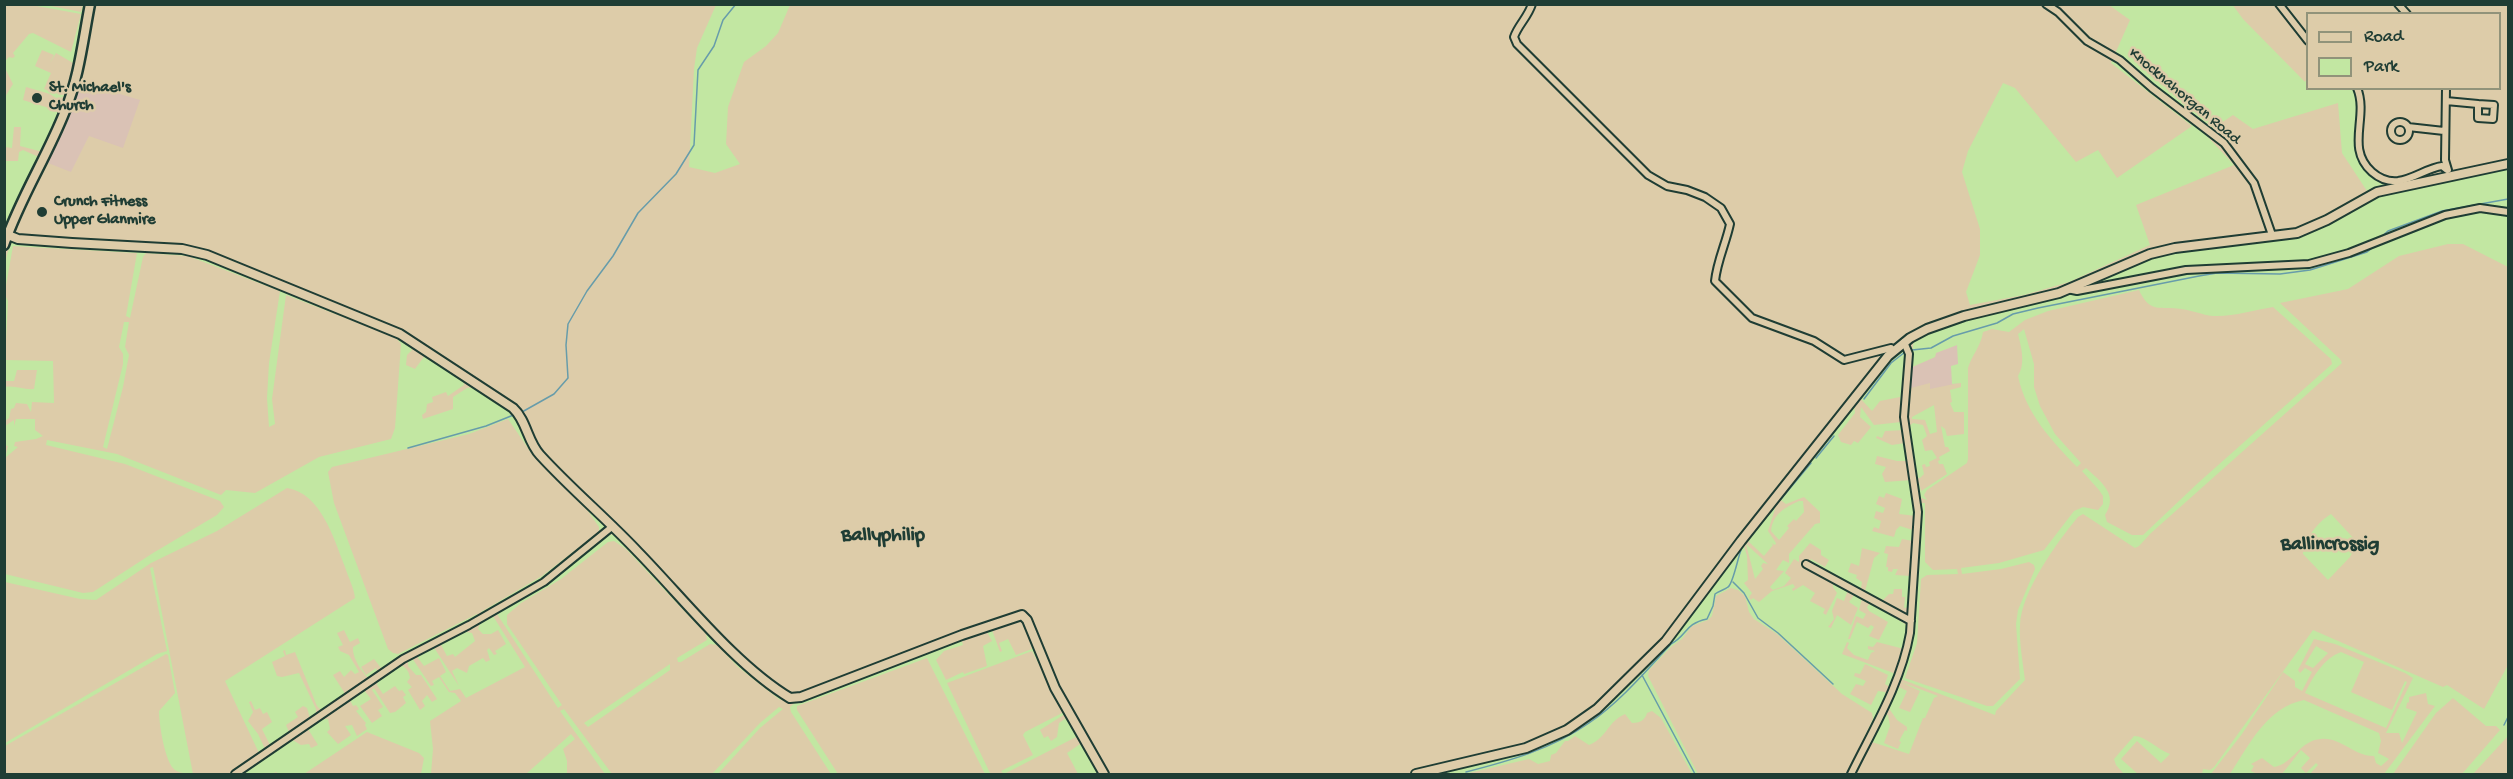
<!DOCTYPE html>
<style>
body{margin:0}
#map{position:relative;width:2513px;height:779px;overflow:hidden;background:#ddcca9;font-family:"Gochi Hand",sans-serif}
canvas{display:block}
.frame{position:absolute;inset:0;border:6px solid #1f3d34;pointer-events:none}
.legend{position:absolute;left:2306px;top:12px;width:195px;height:78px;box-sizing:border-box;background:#ddcca9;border:2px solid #91937a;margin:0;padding:8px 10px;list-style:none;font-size:18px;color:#1f3d34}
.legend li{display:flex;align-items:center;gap:12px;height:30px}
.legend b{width:30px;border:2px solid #91937a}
</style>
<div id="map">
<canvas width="2513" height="779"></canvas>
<div class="frame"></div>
<ul class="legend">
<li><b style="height:8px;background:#ddcca9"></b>Road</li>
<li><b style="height:16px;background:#c2e7a2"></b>Park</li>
</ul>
</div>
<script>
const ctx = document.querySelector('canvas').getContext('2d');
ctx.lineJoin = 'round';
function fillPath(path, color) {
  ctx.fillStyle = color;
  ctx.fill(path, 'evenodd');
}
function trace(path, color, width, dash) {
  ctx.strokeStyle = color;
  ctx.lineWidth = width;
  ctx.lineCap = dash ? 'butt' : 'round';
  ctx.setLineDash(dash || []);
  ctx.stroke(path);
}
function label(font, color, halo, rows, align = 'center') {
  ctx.font = font + ' "Gochi Hand",sans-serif';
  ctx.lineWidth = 5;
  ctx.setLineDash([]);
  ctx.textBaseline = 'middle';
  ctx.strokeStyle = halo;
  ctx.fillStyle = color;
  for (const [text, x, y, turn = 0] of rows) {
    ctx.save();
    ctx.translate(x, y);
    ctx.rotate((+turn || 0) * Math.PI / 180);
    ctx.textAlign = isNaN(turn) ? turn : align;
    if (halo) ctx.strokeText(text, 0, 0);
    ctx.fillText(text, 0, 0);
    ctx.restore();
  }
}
const built = new Path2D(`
 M80 82 140 100 123 148 89 136 71 172 48 163 65 128Z
 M1964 342 1959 383 1930 389V383L1911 388 1910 368 1935 357 1936 353Z`);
const green = new Path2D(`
 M2232 4 2243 19 2305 82 2307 78 2308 88 2361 89 2356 146 2372 176 2391 186 2367 191 2342 153 2338 103 2253 129 2233 115 2205 134 2234 165 2136 205 2150 245 2069 282 2024 295 1970 305 1966 292 1980 255V229L1962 172 1968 151 2003 83 2015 88 2076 162 2098 150 2117 178 2192 126 2111 63 2130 20 2109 5Z
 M31 5H46L81 12 83 5H86V8L73 63 56 53 50 63 54 55 42 50 35 66 51 73 44 89 66 96 62 97 60 101 50 94 26 87 23 100 49 108 58 106 56 110 59 114 42 151H39L20 146 21 127H14L12 148 5 147V97L13 84 5 68 4 62 9 57 13 58 15 56 13 53 29 34 33 33 71 52 81 14Z
 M716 5H790L778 33 766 46 744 62 728 107 726 144 740 164 715 173 689 167 694 69 697 48Z
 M23 150 39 157 5 231V161H18L19 152Z
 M2508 167V209L2488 205 2468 207 2444 212 2368 243 2308 262 2186 267 2078 289 2076 287 2161 253 2298 234 2371 197 2416 185Z
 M2488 210 2508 215V267L2463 244H2448L2399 256 2348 289 2280 303 2340 359 2342 363 2151 533 2139 546 2135 548 2083 514 2078 517C2057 542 2021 592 2020 625 2019 643 2023 663 2025 680L1996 711 1995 715 1901 679 1912 636 1921 533 1920 503H1925V562L1933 570 1957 569 1958 574 1927 575 1921 579 1917 643 1905 678 1987 706H1993L2020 679 2016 624 2018 610 2035 569 2034 565 2029 562 2001 569 1962 574 1961 568 1999 563 2044 550 2074 511 2083 507 2098 510 2103 504V496L2099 490 2082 471 2086 468C2101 482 2119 494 2105 515L2107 522 2132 535H2143L2198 483 2332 364 2331 359 2273 307C2255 310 2232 317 2213 316 2202 315 2192 310 2181 309 2160 306 2150 314 2139 290L2048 311 2025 320 2009 332 1992 329 1983 332C1981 346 1972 355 1968 368V459L1967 463 1927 490 1924 495 1927 500 1919 497V482L1921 491 1947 474 1943 464H1939L1938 461 1940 460 1939 457 1950 451 1948 447H1945L1941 426 1945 429 1947 436 1964 434V412H1954L1950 403 1952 402 1950 390 1961 387V383L1952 384 1951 366 1958 364 1957 345 1936 353 1935 357 1910 368 1914 338 1959 320 2035 302 2187 271 2256 268 2280 269 2309 267 2445 218Z
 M12 242 188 252 390 332 410 345 412 350 407 355 406 365 415 369 426 354 463 380 464 385 448 396 446 392 432 397 433 402 427 404 426 412 422 415 423 419 453 409V397L467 388 475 387 513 410 529 446 609 526 543 579 483 615 481 612 542 576 599 532V527L588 511 532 454 508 419 469 434 332 467 328 472 334 503 388 649 393 653 398 654 477 614 479 617 381 668 374 659 361 667 366 675 376 668 378 673 369 679C362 672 352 658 353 647L360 643 358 638 350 642 344 630 337 633 343 645 338 647 340 651 349 655 359 672 355 674 351 670 344 677 340 671 333 675 344 692V697L323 712 317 706 295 652 286 655 285 650 283 651 285 656 272 662 277 676 282 677 299 673 316 709V717L311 721 307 708 303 706 295 712 298 717 286 725 290 734 271 747 262 729 272 722 267 712 263 714 260 708 255 710 251 701 249 702 253 712 248 721 258 734 266 751 229 774 259 753 225 681 355 598C354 588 348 577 345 567 334 539 321 493 287 488L217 531 151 563 96 600 80 599 5 582V574L83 593 93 592 153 553 217 515 224 507 220 501 125 464 46 445 47 440 117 454 221 495 226 490 255 493 319 457 391 439 395 428 401 344 396 338 385 333 286 295 272 399 275 424 269 427 267 398 269 363 280 291 188 256 146 253 143 257 130 318 126 316 137 253 13 246 5 291C5 274 3 258 12 242Z
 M5 295 8 301 5 360 53 361 54 403 32 402 31 412 27 404 16 403 14 408 11 409 9 418 5 421V387C15 385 23 390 34 389L37 370H17L14 381H5Z
 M124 322H129L125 347 129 355 123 387 107 449 103 447 123 364V354L119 347Z
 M2024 329 2034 364V387L2040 406 2055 434 2081 463 2077 467C2051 440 2026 414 2018 376 2026 363 2021 347 2018 334Z
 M1901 350 1905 351 1906 355 1901 403 1904 430 1885 431 1882 438 1877 436 1876 438 1892 445 1905 443 1909 461H1897L1877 456 1875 464 1886 467 1882 474 1885 482 1912 480 1916 516 1899 514 1902 499 1886 493 1884 498 1879 496 1876 504 1885 508 1883 513 1876 511 1874 518 1881 521 1879 529 1874 527 1872 531 1894 537 1896 530 1900 526 1916 531 1913 541 1902 539 1899 547 1886 546 1884 553 1888 554 1886 567H1888V571L1892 572 1893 569H1898L1895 575 1910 576 1911 571 1913 574 1909 607 1904 608 1905 597H1902V589H1894L1893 594H1889L1883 600 1877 597 1874 600 1905 613 1907 617 1864 595 1874 558 1880 553 1862 548 1859 566 1851 563 1848 572 1857 575 1856 578 1862 582 1861 588 1857 590 1809 563 1811 559 1825 567 1829 560 1821 555V550L1810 543 1799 556V562L1794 559 1785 573 1791 578 1784 586 1773 590 1770 587 1784 571 1776 570 1783 560 1789 563V554L1815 524 1820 523V512L1804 497 1786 504 1778 498 1854 404 1855 413 1838 435 1841 442 1851 445 1854 441 1858 443 1871 427 1860 417 1861 407 1874 425 1901 422 1900 397 1880 401 1872 411 1860 398 1892 356Z
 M1934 405 1937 432 1930 434 1925 420 1912 419V417Z
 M16 419H35V430L43 436 36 439 15 442 14 446 18 447 5 458 8 446 5 445V426L14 420V426Z
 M1913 423 1923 425 1927 436 1922 440 1925 451 1932 450 1937 458 1929 462 1930 466 1926 467 1925 464 1922 465 1924 474 1920 478 1916 477 1908 427Z
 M1799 501H1803L1804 512 1796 521 1794 519 1787 526 1789 528 1779 540 1771 531C1773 513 1785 508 1799 501Z
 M1772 507 1775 509 1768 531 1776 543 1775 545 1771 543 1773 545 1764 556 1748 541V536Z
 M2331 514 2358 543 2350 557 2328 580 2303 554C2303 540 2319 521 2331 514Z
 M616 534 783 697V700H780L738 667 717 645 710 644 681 662H678L677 658 707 640 706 634 626 549 614 541 608 542 561 579 521 603 507 615V624L562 705 558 708 497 614 558 574 608 535Z
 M1746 544 1768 564 1763 563 1761 566 1763 569 1755 579Z
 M1740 546H1744L1747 556 1748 580 1744 583 1752 593 1749 597 1751 600 1753 598 1759 602 1772 591 1793 584 1795 587 1792 589 1793 591 1803 585 1815 593 1810 601 1825 609 1823 613 1826 615 1837 593 1833 587V582L1848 590 1844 601 1837 598 1832 611 1834 619 1828 627 1831 628 1837 615 1851 625 1858 608 1849 602 1855 594 1862 598 1859 610 1866 614 1863 619 1856 616 1848 639H1850L1857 622 1868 628 1871 625 1874 627 1869 636 1879 640 1888 622 1869 611 1867 607 1871 602 1908 626 1904 649 1877 642 1873 647 1868 646V649L1875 651 1871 653 1868 660 1854 655 1847 648 1849 643 1847 642 1842 654 1896 674 1890 687 1885 684 1888 675 1865 664 1860 674 1855 673 1854 676 1866 681 1863 686 1856 684 1850 694 1871 705 1878 691 1885 692 1886 695 1849 774H1847L1873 719 1872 713 1842 694 1777 634 1754 619 1749 612 1745 596 1738 590 1731 588 1716 596 1712 616 1708 620 1692 626 1682 639 1671 647 1649 670 1648 676 1698 774H1692L1661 718 1652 711 1647 713C1645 720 1640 723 1632 723L1625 714C1606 723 1608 737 1589 745L1575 736 1568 741H1565L1556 753 1551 755 1550 761 1538 764 1529 759 1465 774H1428L1529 750 1618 693 1663 648Z
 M153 567 193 774C188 773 181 774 175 770 165 763 159 724 159 711L175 693 168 655 166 654 5 746V743L157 654 167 651 150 568Z
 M493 616 525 667 466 698 460 689 450 691 440 676 446 672 439 658 424 666 418 658V654L433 646 459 686 452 671 457 668 467 673 469 666 483 658 486 662 490 660 487 650 489 648 494 655 497 654 495 651 506 644 498 630 491 634H483L478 629 480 623Z
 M992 630 1000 652 1002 651 999 643 1008 639 1016 655 1032 649 1030 641 1032 640 1066 711 1065 714 1040 730 1044 738 1048 736 1051 741 1057 737 1059 723 1069 716 1078 736 1004 774 1001 771 1033 755 1023 735 1025 732 1064 712 1032 651 947 683 990 773 996 774H985L927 658 797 706V710L838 774H831L791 712 790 707 797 701 930 650 932 652 962 641 963 645 944 651 936 660 946 680 963 672 964 674 987 666 983 646 992 641 987 632Z
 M2313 630 2443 687 2447 685 2484 709 2508 665V736L2473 774H2462L2500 730 2496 726H2486L2453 698 2436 713 2393 774H2384L2435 706 2428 704 2426 693 2409 697V702L2407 703 2406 708 2417 712 2402 743 2399 733H2386L2413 678 2405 673 2335 644 2314 639 2298 670 2300 673 2305 668 2312 672 2302 691 2295 687V681L2283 672 2242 734 2211 774H2202L2203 769 2210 770 2214 767Z
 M466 632 472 633 475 641 455 657 453 654 447 656 440 643Z
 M2316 646 2328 653 2313 668 2305 664Z
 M2341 652 2364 662 2351 692 2392 710 2405 681 2407 682 2386 728 2305 693C2313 677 2323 659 2341 652Z
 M412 658 431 686 434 685 432 681 439 677 449 692 455 693 461 701 430 721 433 749 431 774H421L424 758 419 753 367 732 304 774H278L276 772 272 774H243L250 766 291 739 301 745 309 744 311 748 318 745 308 729 297 735 320 719H328L330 729 327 732 338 744 351 735 345 726 352 725 357 736 367 729 365 725 366 723 356 711 359 709 356 705 353 706 350 700 364 690 371 699 360 706 372 723 382 716 378 710 383 707 372 690 374 688 390 713 395 712 406 703 403 697 406 695 402 690 399 691 395 686 383 694 377 685 378 680 401 665C407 668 409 672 410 678L407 682 412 687 408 690 420 710 425 706 422 701 427 695 432 702 437 699 421 675H416L408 666V660Z
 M670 664V670L588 727 584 723Z
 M1901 682 1938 696 1934 698 1925 718H1923L1909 754 1872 742 1854 774 1884 715H1888L1890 726 1884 743 1898 749 1901 742 1899 741 1905 730 1907 731V727L1897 720 1888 707 1899 687 1907 691 1899 708 1910 712 1920 691Z
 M2304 700 2379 733 2381 741 2378 753 2389 759 2381 766 2376 763 2374 756C2355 757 2341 737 2321 739 2300 740 2293 764 2274 767L2262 758 2251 764 2254 766 2251 771 2257 774H2230C2249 745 2267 707 2304 700Z
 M779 707 783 709 760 728 718 774H712L760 723Z
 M564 709 612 774H605L560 711Z
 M571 734 575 739 563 749 567 761V774H526Z
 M2134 736C2146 736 2158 750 2170 754L2161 763 2137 741 2121 759 2138 774H2124L2116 765 2114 759Z
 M1083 742 1100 774H1078L1067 753Z
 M2301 750 2310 758 2301 768 2306 773 2316 763 2318 765 2310 774H2282Z`);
const stream = new Path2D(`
 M2381 237 2388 231 2442 211 2508 199
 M1912 350 1931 348 1953 336 1997 323 2013 314 2038 308 2199 276 2217 273 2280 274 2310 270 2367 252 2376 245
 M1864 399 1891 363 1905 352
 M522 412 554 394 568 378 566 345 568 324 587 291 613 256 638 213 676 174 694 145 698 70 714 46 723 20 736 4
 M408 448 486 426 516 414
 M1816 458 1834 436
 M1781 499 1811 463
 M1754 531 1773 509
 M1733 582 1744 593 1758 618 1778 633 1833 684
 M1642 675 1695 774
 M2504 725 2508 717
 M1466 772C1509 761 1552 749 1589 723 1620 702 1646 671 1671 644 1688 635 1684 624 1707 619L1713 606 1715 594C1719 591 1724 590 1728 587 1733 584 1738 557 1741 550`);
const minor = new Path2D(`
 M1532 4C1528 17 1518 25 1514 37L1517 44 1648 175 1667 186 1687 190 1705 197 1721 208 1730 224C1726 243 1717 261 1715 281L1752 318 1814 341 1844 360 1891 348 1893 351
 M2046 4 2058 12 2087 41 2120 60 2152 88 2224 143 2254 183 2272 235
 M2279 4 2308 41
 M2398 4 2407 14
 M2357 88C2369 117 2345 148 2372 172 2380 179 2388 182 2398 181 2414 179 2427 168 2442 166L2447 170
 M2446 88 2445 160 2448 170
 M2446 101 2478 104
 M2478 104 2494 105 2493 119 2478 118Z
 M2391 131a9 9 0 1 1 18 0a9 9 0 1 1-18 0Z
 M2408 127 2444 131
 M2067 289 2077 291 2186 270 2309 264 2349 253 2445 215 2480 208 2508 212
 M1806 564 1911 621
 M235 774 403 659 469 625 544 582 613 526
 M1851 774C1873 729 1901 684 1910 633L1918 512 1904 417 1909 354 1904 342`);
const tertiary = new Path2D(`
 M8 235 18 239 72 243 182 249 207 255 400 334 513 408C527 421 527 441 540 455 571 489 607 519 638 552 683 598 735 665 790 698L801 697 962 635 1022 615 1027 620 1055 688 1104 774
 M1416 774 1526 748 1567 730 1597 709 1666 641 1741 541 1888 356 1910 338 1927 329 1964 316 2059 293 2150 254 2175 248 2297 233 2327 220 2377 192 2508 164`);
const secondary = new Path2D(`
 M4 245C20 198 47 157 65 111 79 78 83 40 90 4`);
const markers = [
 [37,98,6,"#1f3d34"],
 [42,212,6,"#1f3d34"]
];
const poiNames = [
 ["St. Michael's",49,89],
 ["Church",49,107],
 ["Crunch Fitness",54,203],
 ["Upper Glanmire",54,221]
];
const streetNames = [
 ["Knocknahorgan Road",2184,97,40]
];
const quarterNames = [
 ["Ballyphilip",883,537],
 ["Ballincrossig",2330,546]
];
fillPath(built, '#dac2b5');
fillPath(green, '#c2e7a2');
trace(stream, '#679caa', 1.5);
trace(minor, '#1f3d34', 10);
trace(tertiary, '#1f3d34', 12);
trace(secondary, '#1f3d34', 13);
trace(minor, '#ddcca9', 6);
trace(tertiary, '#ddcca9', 8);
trace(secondary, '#ddcca9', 8);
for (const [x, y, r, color] of markers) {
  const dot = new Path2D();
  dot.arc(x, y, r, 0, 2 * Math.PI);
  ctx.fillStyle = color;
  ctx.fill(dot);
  trace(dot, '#ddcca9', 2);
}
label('bold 16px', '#1f3d34', '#ddcca9', poiNames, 'left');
label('16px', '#1f3d34', '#ddcca9', streetNames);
label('bold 20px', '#1f3d34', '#ddcca9', quarterNames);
</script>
